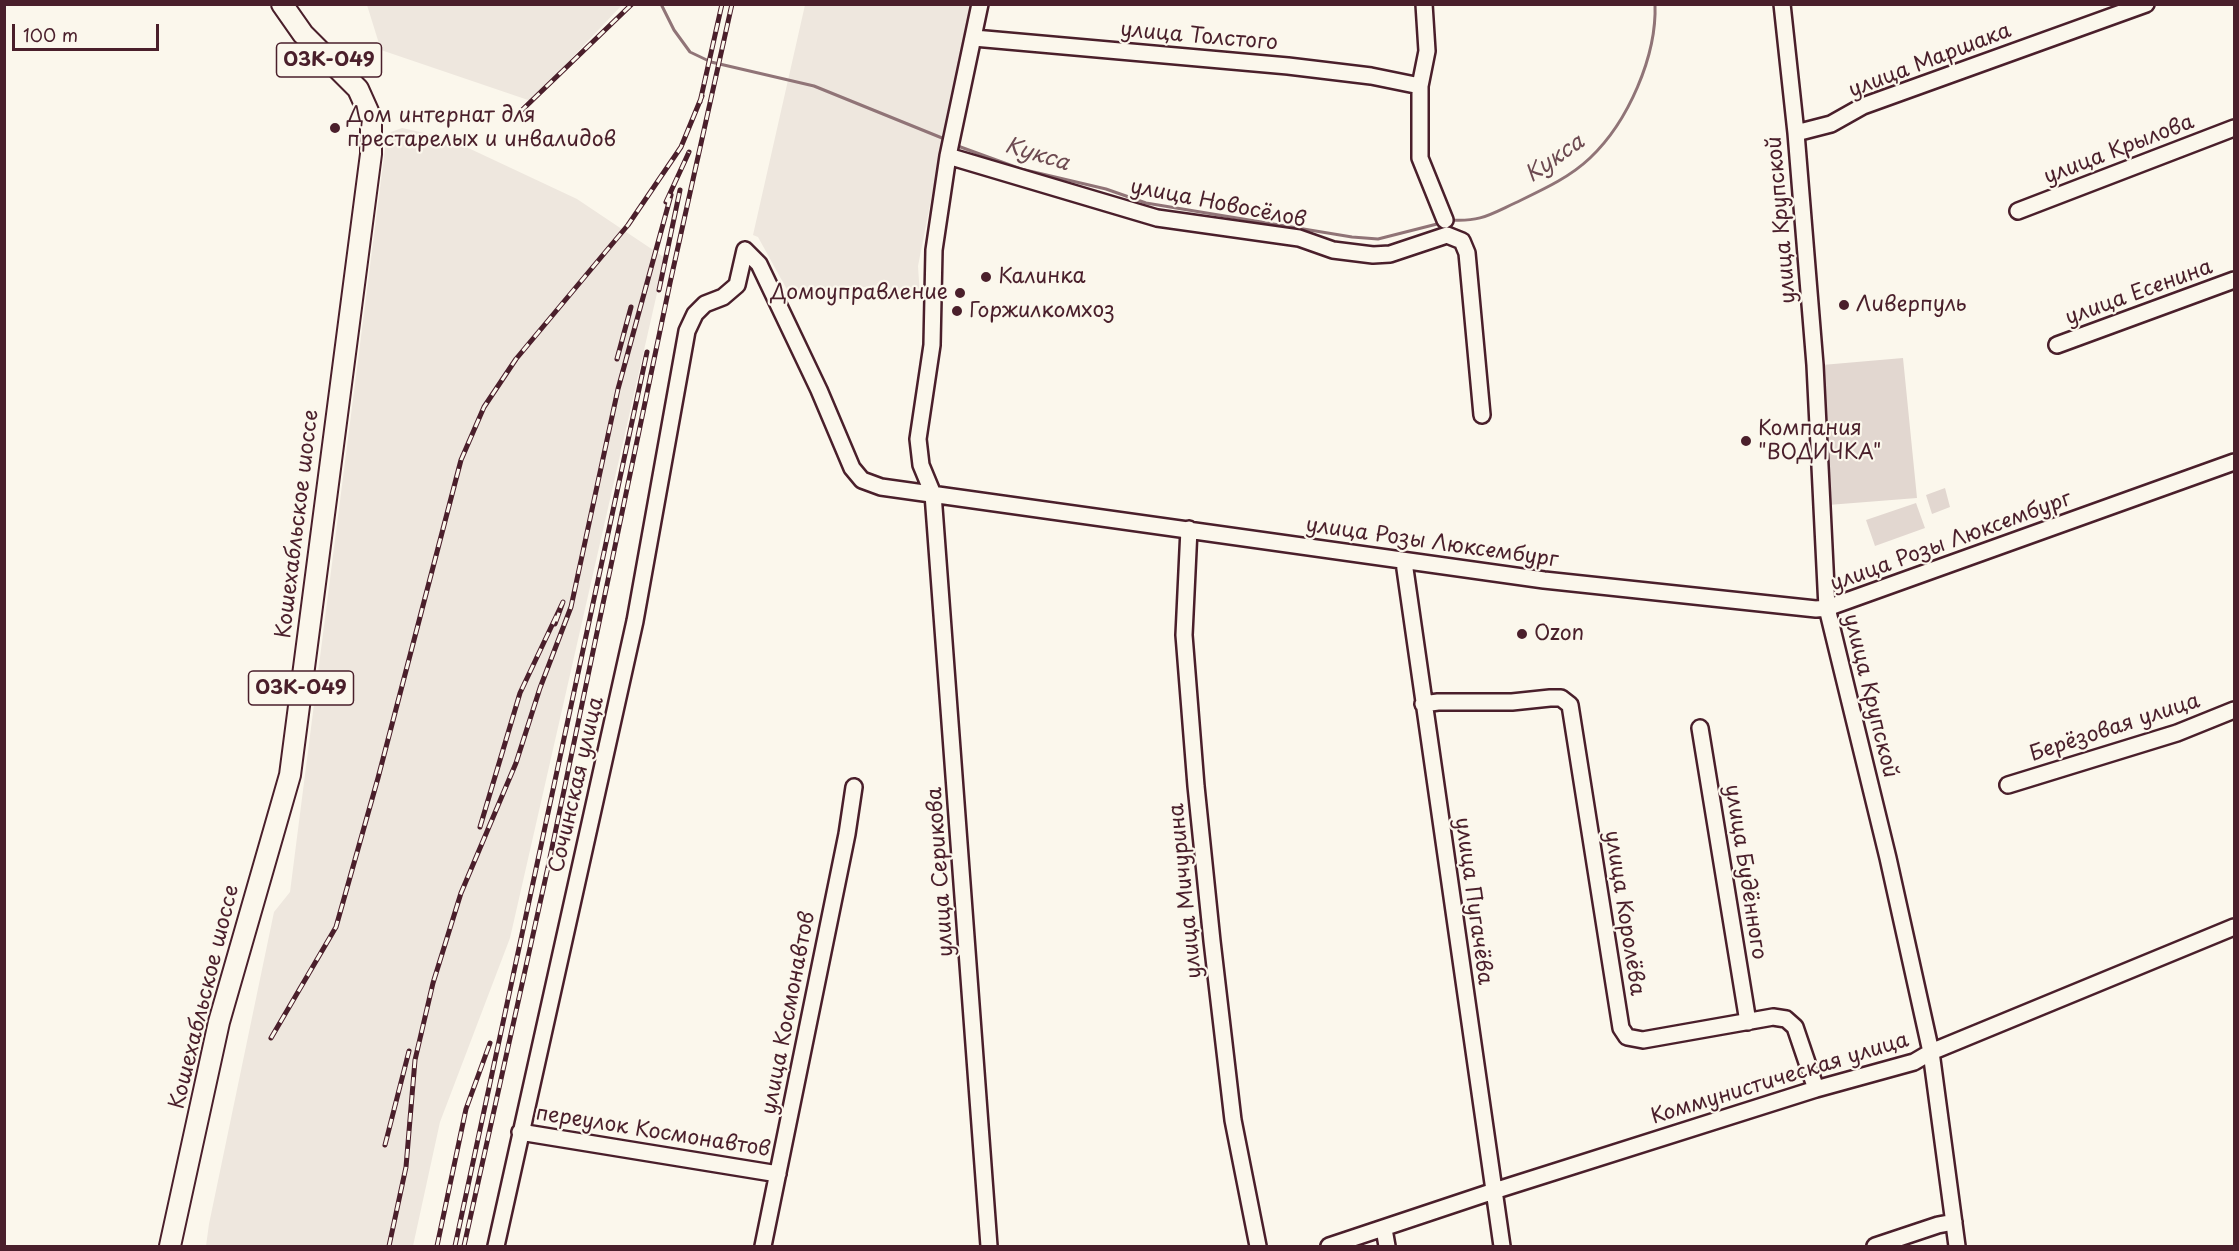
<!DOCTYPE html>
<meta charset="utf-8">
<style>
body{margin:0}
#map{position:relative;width:2239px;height:1251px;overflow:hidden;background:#fbf7ec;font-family:"Playpen Sans",sans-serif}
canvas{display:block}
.frame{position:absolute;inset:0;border:6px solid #4a1f2b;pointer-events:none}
.scale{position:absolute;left:12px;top:24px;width:147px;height:27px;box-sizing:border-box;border:3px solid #4a1f2b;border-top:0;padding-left:8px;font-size:18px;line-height:21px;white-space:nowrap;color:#4a1f2b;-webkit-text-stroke:4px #fbf7ec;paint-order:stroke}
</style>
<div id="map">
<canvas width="2239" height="1251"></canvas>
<div class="frame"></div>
<div class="scale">100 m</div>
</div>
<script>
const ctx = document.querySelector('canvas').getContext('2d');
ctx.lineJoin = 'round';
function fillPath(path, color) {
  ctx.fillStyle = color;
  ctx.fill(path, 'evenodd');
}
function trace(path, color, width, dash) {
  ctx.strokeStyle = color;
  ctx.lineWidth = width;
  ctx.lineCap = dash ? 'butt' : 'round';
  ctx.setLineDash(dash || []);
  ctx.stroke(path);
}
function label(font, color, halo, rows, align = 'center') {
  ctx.font = font + ' "Playpen Sans",sans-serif';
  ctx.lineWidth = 4.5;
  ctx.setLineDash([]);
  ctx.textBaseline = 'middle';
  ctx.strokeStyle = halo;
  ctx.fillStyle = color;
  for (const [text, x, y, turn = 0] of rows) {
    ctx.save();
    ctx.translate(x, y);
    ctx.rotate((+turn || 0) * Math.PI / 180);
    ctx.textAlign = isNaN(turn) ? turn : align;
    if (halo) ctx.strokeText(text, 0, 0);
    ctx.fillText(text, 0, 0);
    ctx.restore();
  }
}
const built = new Path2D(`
 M367 5V4L622 5 531 101 381 50Z
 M805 5H972L948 114 918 266 920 296 894 300 887 284 791 297 758 237 753 235Z
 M402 128 447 138 577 199 665 258 510 938 440 1122 413 1246H206L209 1224 274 912 290 892 386 141 391 132Z`);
const green = new Path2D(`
 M1903 358 1917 498 1828 505 1822 365Z
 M1945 488 1950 507 1932 514 1926 495Z
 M1916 503 1925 528 1875 546 1866 520Z`);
const stream = new Path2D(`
 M661 4 674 30 690 52 711 62 814 86 947 140
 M955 145 1021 169 1106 189 1146 203 1352 237 1378 239 1441 223
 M1450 220C1480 222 1489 215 1515 203 1542 190 1569 178 1590 158 1628 122 1657 56 1655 4`);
const minor = new Path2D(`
 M980 4 948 156 934 250 932 345 918 439 921 465 933 494 989 1246
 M1424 4 1427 51 1420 86V158L1445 220
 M1782 4 1796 133 1815 365 1827 608 1888 858 1931 1052 1957 1246
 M974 38 1288 66 1371 76 1420 86
 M1796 133 1831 124 1863 106 2146 4
 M948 156 1157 218 1299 238 1333 250 1373 255 1390 254 1447 235 1462 241 1467 253 1482 415
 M2018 211 2234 128
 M745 250 759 264 819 390 852 468 862 480 881 487 1544 580 1816 609 1827 608 2234 462
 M2057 345 2234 280
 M1189 529 1184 635 1196 786 1212 941 1233 1120 1258 1246
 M1404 562 1502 1246
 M1423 704 1438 702H1512L1550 698H1561L1570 705 1621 1028 1627 1037 1643 1040 1773 1017 1786 1019 1795 1027 1816 1089
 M1700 728 1748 1022
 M2008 785 2177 733 2234 710
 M520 1132 778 1174
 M1384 1229 1387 1246
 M496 1246 635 621 687 331 695 314 705 304 723 297 737 285 745 250
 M763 1246 847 834 854 787
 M1329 1246 1494 1191 1816 1089 1914 1062 1931 1052 2234 927
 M1875 1246 1938 1225 1954 1222`);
const major = new Path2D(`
 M170 1246 219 1022 290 775 371 154V118L358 89 303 34 282 4`);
const rail = new Path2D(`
 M700 102 722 4
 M520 112 632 4
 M666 202 689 152
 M659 290 680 190
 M617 359 631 307
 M480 827 520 693 563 602 555 624
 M271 1038 336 927 378 778 461 460 484 407 516 359 628 225 681 147 702 96
 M385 1145 409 1051
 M389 1246 406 1167 415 1060 433 983 461 893 516 763 540 688 571 607 618 389 671 195
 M437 1246 466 1109 490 1043
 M455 1246 647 352
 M464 1246 548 867 670 283 732 4`);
const markers = [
 [335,128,6,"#4a1f2b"],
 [986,277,6,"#4a1f2b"],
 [960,293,6,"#4a1f2b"],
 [1844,305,6,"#4a1f2b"],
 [957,311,6,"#4a1f2b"],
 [1746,441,6,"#4a1f2b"],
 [1522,634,6,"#4a1f2b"]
];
const shields = [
 [329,60,105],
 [301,688,105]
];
const shieldNames = [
 ["03К-049",329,60],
 ["03К-049",301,688]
];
const streetNames = [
 ["улица Толстого",1199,37,5],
 ["улица Маршака",1930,61,-21],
 ["улица Крылова",2119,150,-21],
 ["улица Новосёлов",1218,204,11],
 ["улица Крупской",1782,220,-95],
 ["улица Есенина",2139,293,-20],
 ["Кошехабльское шоссе",298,524,-83],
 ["улица Розы Люксембург",1951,542,-20],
 ["улица Розы Люксембург",1432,543,8],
 ["улица Крупской",1870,696,76],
 ["Берёзовая улица",2115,728,-18],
 ["Сочинская улица",577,785,-77],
 ["улица Серикова",941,872,-94],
 ["улица Будённого",1745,872,81],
 ["улица Мичурина",1186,891,-96],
 ["улица Пугачёва",1473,901,82],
 ["улица Королёва",1624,913,81],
 ["Кошехабльское шоссе",205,997,-76],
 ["улица Космонавтов",789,1013,-79],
 ["Коммунистическая улица",1780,1079,-17],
 ["переулок Космонавтов",653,1132,9]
];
const poiNames = [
 ["Дом интернат для",347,116],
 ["престарелых и инвалидов",347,140],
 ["Калинка",998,277],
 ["Домоуправление",948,293,"right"],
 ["Ливерпуль",1856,305],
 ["Горжилкомхоз",969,311],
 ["Компания",1758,429],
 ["\"ВОДИЧКА\"",1758,453],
 ["Ozon",1534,634]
];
const waterNames = [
 ["Кукса",1037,155,17],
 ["Кукса",1555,159,-35]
];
fillPath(built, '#eee7de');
fillPath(green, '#e2d7d0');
trace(stream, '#907477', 3);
trace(minor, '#4a1f2b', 20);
trace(major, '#4a1f2b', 24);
trace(minor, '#fbf7ec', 15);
trace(major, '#fbf7ec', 20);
trace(rail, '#4a1f2b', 5);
trace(rail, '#fbf7ec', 3, [9]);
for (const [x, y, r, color] of markers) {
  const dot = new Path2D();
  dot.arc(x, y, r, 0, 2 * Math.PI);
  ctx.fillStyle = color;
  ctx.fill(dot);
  trace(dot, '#fbf7ec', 2);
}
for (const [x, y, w] of shields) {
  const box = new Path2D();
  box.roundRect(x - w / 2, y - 17, w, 34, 4.5);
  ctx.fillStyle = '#fbf7ec';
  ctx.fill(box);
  trace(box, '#4a1f2b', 1.5);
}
label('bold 20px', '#4a1f2b', null, shieldNames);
label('21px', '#4a1f2b', '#fbf7ec', streetNames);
label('21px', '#4a1f2b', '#fbf7ec', poiNames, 'left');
label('italic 22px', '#6d4a51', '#fbf7ec', waterNames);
</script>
